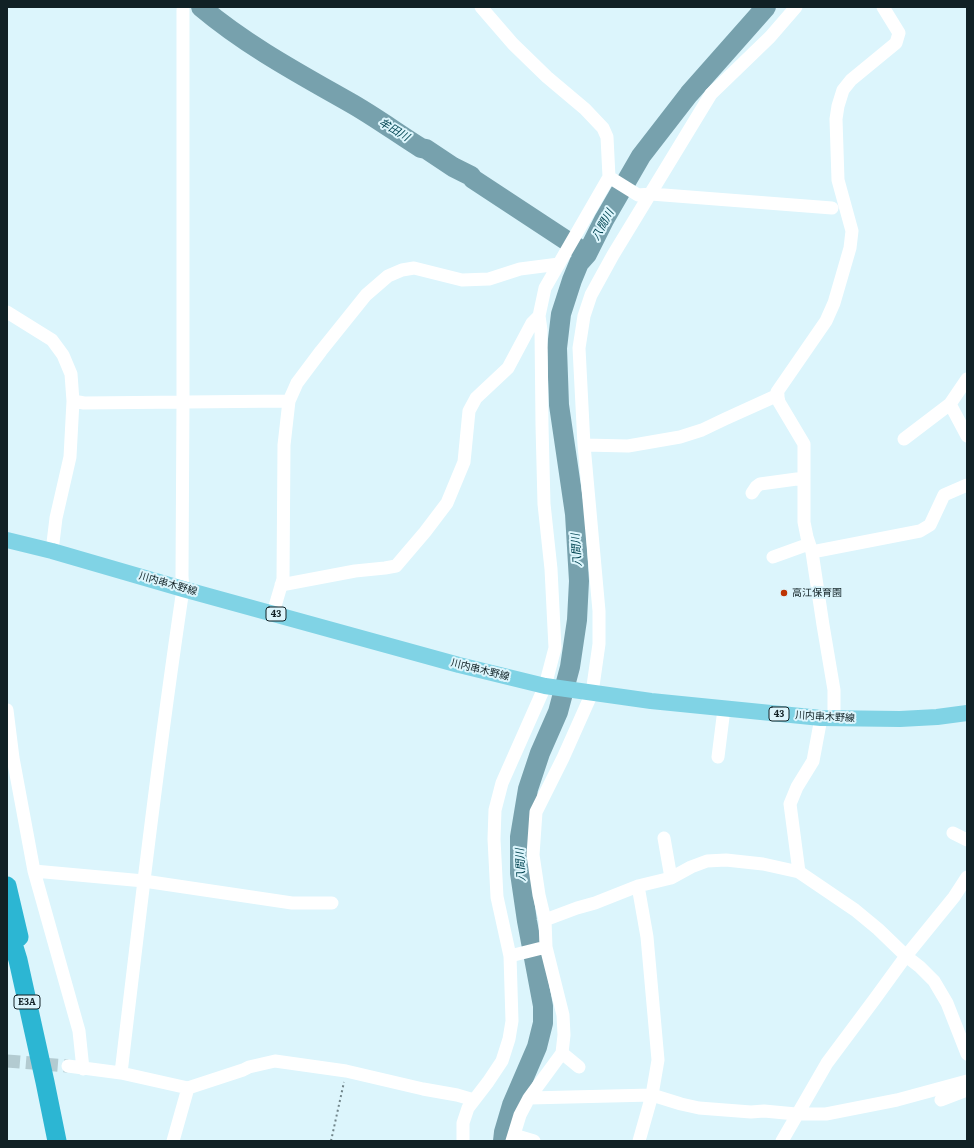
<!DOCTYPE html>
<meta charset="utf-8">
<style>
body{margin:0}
#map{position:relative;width:974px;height:1148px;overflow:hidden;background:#dcf5fc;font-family:Literata,serif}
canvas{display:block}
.frame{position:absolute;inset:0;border:8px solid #112125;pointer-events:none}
</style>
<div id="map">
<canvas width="974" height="1148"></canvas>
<div class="frame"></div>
</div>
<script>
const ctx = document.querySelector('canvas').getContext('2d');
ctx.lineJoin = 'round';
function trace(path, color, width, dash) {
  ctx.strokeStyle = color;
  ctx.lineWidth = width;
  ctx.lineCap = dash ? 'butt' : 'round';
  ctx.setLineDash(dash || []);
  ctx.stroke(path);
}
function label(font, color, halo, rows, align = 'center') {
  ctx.font = font + ' Literata,"Noto Sans JP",serif';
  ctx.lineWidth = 4;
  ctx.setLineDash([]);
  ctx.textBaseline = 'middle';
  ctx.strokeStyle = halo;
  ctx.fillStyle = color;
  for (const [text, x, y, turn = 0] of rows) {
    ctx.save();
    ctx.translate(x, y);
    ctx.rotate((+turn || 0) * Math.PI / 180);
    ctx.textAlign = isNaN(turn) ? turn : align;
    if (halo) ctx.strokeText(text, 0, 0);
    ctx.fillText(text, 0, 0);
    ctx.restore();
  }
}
const river = new Path2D(`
 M201 7C246 45 298 73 349 102 374 116 397 133 421 148L426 149 453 167 471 176 473 179 587 254
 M503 1141 504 1132 512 1105 537 1047 543 1023V1006L527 921 520 873V837L528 789 540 753 558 712 570 667 577 620 579 581 575 514 559 405 557 348 561 314 572 280 579 263 587 254 604 220 641 156 689 94 766 7`);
const minorTunnel = new Path2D(`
 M7 1061 68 1066`);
const path = new Path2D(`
 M331 1141 344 1082`);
const minor = new Path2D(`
 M609 177 638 195 651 194 832 208
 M7 312 52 340 63 355 71 374 73 401 70 457 56 518 52 551
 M967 379 950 404 967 436
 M73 401 84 403 289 401
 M904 439 950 404
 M584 445 628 446 680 437 702 430 725 419 778 395
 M752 493 756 487 760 484 804 478
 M812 552 920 531 930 525 944 495 967 485
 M773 557 809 544
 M281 585 355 571 385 568 396 566 425 532 447 503 464 462 469 411 476 398 508 368 532 323 539 316
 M273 613 283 579 284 445 289 401 297 383 321 351 366 295 388 276 402 270 414 268 462 280 489 279 520 269 559 264
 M7 710 13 758 34 871 79 1031 83 1069
 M834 718V690L823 625 812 552 807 537 804 522V444L779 402 777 392 826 321 834 303 850 248 852 231 838 180 836 119 838 106 843 90 851 80 896 43 899 33 883 7
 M718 757 724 709
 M953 833 967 840
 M664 838 671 878
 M34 871 144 881 292 903H332
 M799 872 790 804 797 787 813 761 821 718
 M638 886 647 937 658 1060 652 1095 639 1141
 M545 920 577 908 595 903 638 886 671 878 691 867 707 861 726 860 763 864 799 872 855 910 878 929 906 956 920 967 934 981 947 1003 967 1054
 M510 956 546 947
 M562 1053 579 1067
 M68 1066 121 1073 188 1088 243 1070 249 1067 275 1061 346 1071 423 1089 457 1095 474 1100
 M121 1073C140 912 159 750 183 589L182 576 183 401V10
 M529 1098 652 1095 681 1104 699 1108 751 1112 764 1111 796 1114H826L897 1100 967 1081
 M941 1100 967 1090
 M514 1135 534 1141
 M173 1141 188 1088
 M463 1141V1123L468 1108 488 1082 502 1061 509 1039 512 1021 510 956 497 897 494 839 495 810 502 783 545 686 555 648 551 569 544 504 542 425 541 330 539 316 545 288 609 177 607 137 603 128 585 109 547 77 513 44 481 7
 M512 1141 520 1115 529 1098 562 1053 564 1035 563 1015 546 947 545 920 539 895 533 855 536 812 563 758 592 693 599 644V611L584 445 579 348 584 316 591 295 613 255 711 94 770 37 796 7
 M782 1141 827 1063 874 1000 906 956 954 897 967 877`);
const major = new Path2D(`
 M7 540 52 551 183 589 459 665 545 686 651 701 821 718 900 719 937 717 967 713`);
const highway = new Path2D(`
 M7 886 19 937
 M7 924 18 960 45 1082 57 1141`);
const markers = [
 [784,593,4,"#bd3403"]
];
const shields = [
 [276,614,20],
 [779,714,20],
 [27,1002,26]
];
const shieldNames = [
 ["43",276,614],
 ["43",779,714],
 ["E3A",27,1002]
];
const streetNames = [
 ["川内串木野線",168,584,16],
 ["川内串木野線",480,670,14],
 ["川内串木野線",825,717,3]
];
const poiNames = [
 ["高江保育園",792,593]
];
const waterNames = [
 ["牟田川",394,130,31],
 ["八間川",603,225,-61],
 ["八間川",577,550,-94],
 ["八間川",521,865,-93]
];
trace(river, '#77a1ad', 20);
trace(minorTunnel, '#b3cbd1', 13, [13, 6]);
trace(path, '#6f8388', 2, [2, 3]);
trace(minor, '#fff', 13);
trace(major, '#80d3e5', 16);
trace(highway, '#2cb6d3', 19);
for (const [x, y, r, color] of markers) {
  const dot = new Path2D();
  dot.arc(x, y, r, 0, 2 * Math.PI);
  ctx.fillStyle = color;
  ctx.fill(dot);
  trace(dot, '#dcf5fc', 1.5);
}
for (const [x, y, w] of shields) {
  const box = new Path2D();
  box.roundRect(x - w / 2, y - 7, w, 14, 3);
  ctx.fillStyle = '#dcf5fc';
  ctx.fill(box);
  trace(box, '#112125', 1);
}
label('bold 9px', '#112125', null, shieldNames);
label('10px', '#112125', '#dcf5fc', streetNames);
label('10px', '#112125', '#dcf5fc', poiNames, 'left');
label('italic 11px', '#044653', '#dcf5fc', waterNames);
</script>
